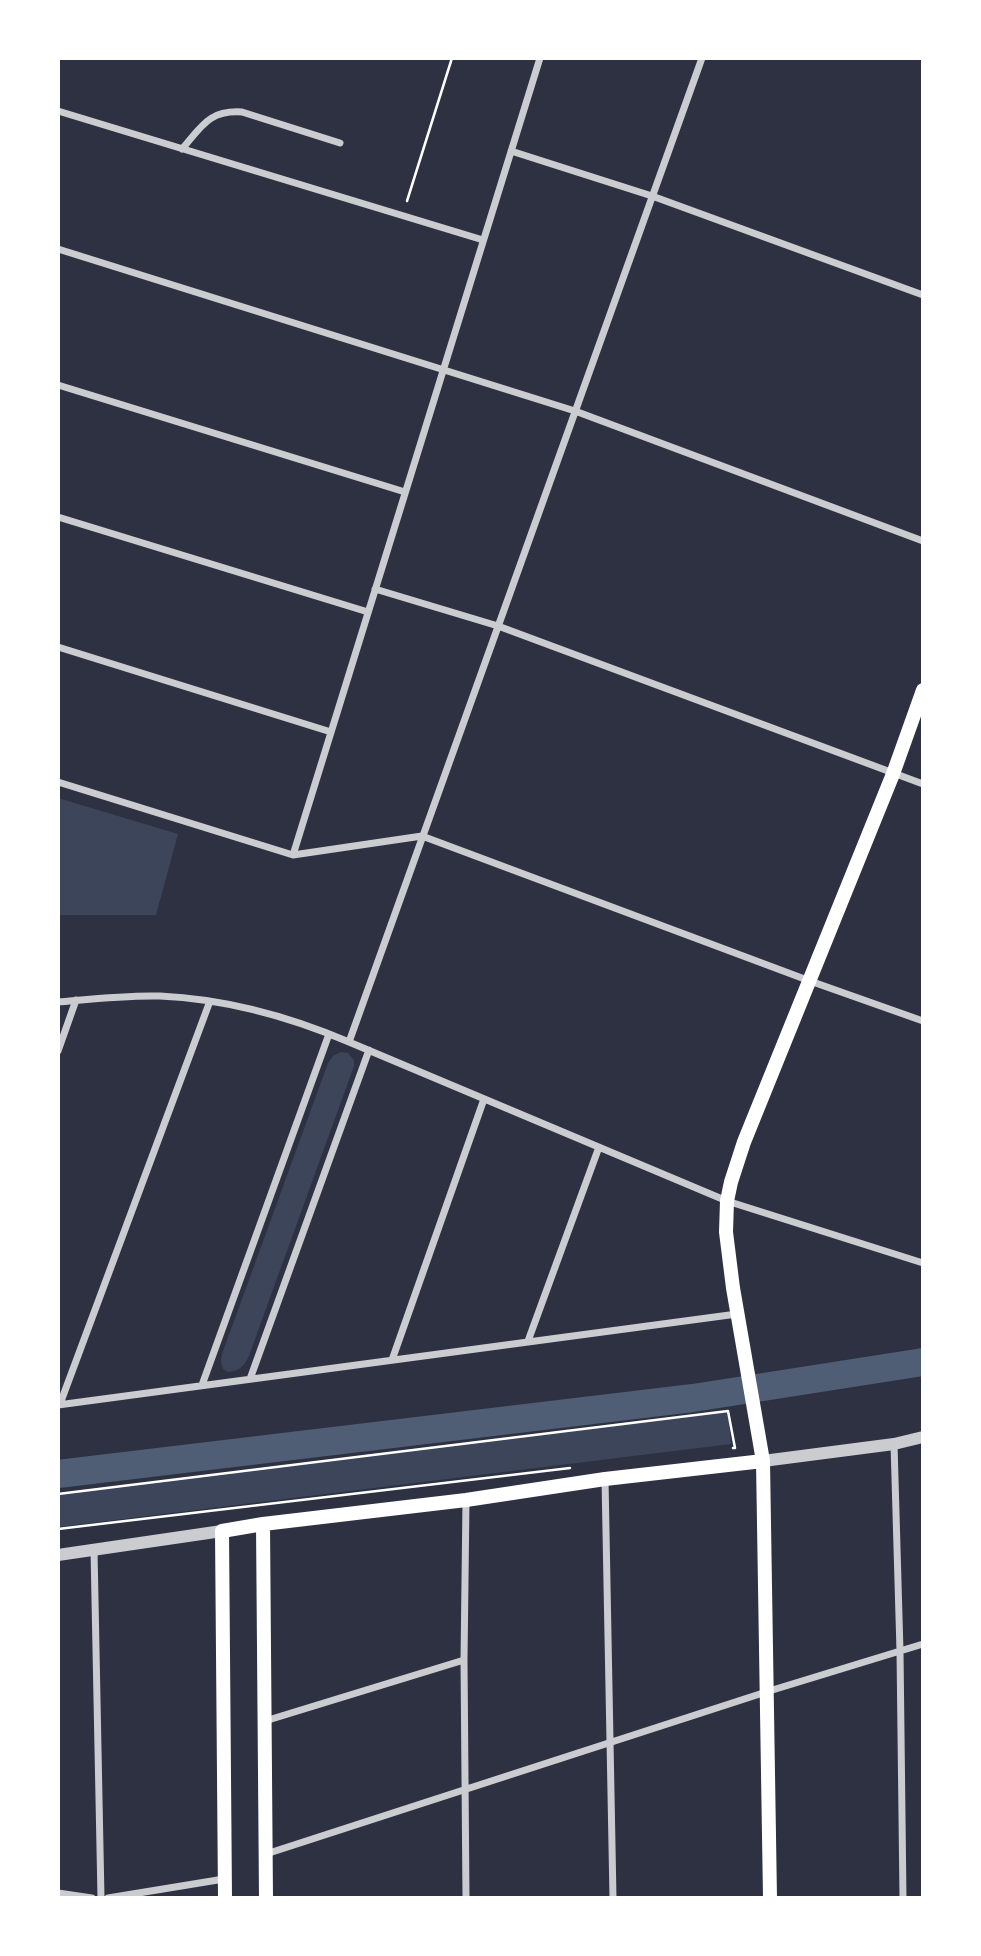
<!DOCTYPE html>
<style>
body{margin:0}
#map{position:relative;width:981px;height:1956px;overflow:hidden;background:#2d3142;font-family:"PT Serif",serif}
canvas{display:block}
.frame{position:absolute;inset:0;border:60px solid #fff;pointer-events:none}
</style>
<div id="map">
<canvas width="981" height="1956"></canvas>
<div class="frame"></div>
</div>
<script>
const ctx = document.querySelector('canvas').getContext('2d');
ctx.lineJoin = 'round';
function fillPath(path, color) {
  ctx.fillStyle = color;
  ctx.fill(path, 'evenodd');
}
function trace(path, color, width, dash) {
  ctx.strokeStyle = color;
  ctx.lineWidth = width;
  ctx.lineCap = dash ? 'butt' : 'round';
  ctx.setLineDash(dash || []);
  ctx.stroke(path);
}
const green = new Path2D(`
 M58 798 178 834 156 915H58Z
 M341 1052 348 1053 354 1060V1066L250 1353C246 1364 241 1371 228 1372L223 1369 221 1362 222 1354 328 1063 333 1056Z
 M728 1411 731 1444 58 1527V1494Z`);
const river = new Path2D(`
 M58 1474 693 1398 923 1362`);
const path = new Path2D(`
 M407 201 452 58
 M58 1494 728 1411 735 1448H733
 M58 1529 570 1468`);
const minor = new Path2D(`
 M58 111 483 240
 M182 149C202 126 209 110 242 112L340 143
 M511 151 652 196 923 295
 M58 249 575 411 923 541
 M58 385 405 492
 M58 517 368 612
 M375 589 498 626 923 784
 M58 647 331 732
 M58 782 293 855 422 836 810 981 923 1021
 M293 855 540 58
 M58 1002C92 999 126 995 160 996 226 999 288 1016 349 1042L727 1201 923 1263
 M349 1042 702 58
 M58 1051 76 1000
 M528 1341 599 1147
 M392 1360 484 1099
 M250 1379 369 1050
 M202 1385 329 1034
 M60 1404 210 1001
 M58 1405 737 1314
 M894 1444 900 1651 903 1898
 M605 1479 613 1898
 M466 1501 464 1660 466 1898
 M94 1550 101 1898
 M265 1721 464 1660
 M266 1854 766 1692 923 1644
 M58 1893 92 1898
 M108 1898 224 1879`);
const tertiary = new Path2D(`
 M763 1461 894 1444 923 1437
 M58 1555 222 1531`);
const secondary = new Path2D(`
 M263 1524 266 1898
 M225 1898 222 1531 263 1524 466 1500 605 1479 763 1461
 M770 1898 763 1461 733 1288 726 1232 727 1201 731 1182 744 1142 893 774 923 690`);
fillPath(green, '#3c4559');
trace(river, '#4f5d75', 28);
trace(path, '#fff', 2.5);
trace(minor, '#caccd0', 7);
trace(tertiary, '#caccd0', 12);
trace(secondary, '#fff', 14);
</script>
